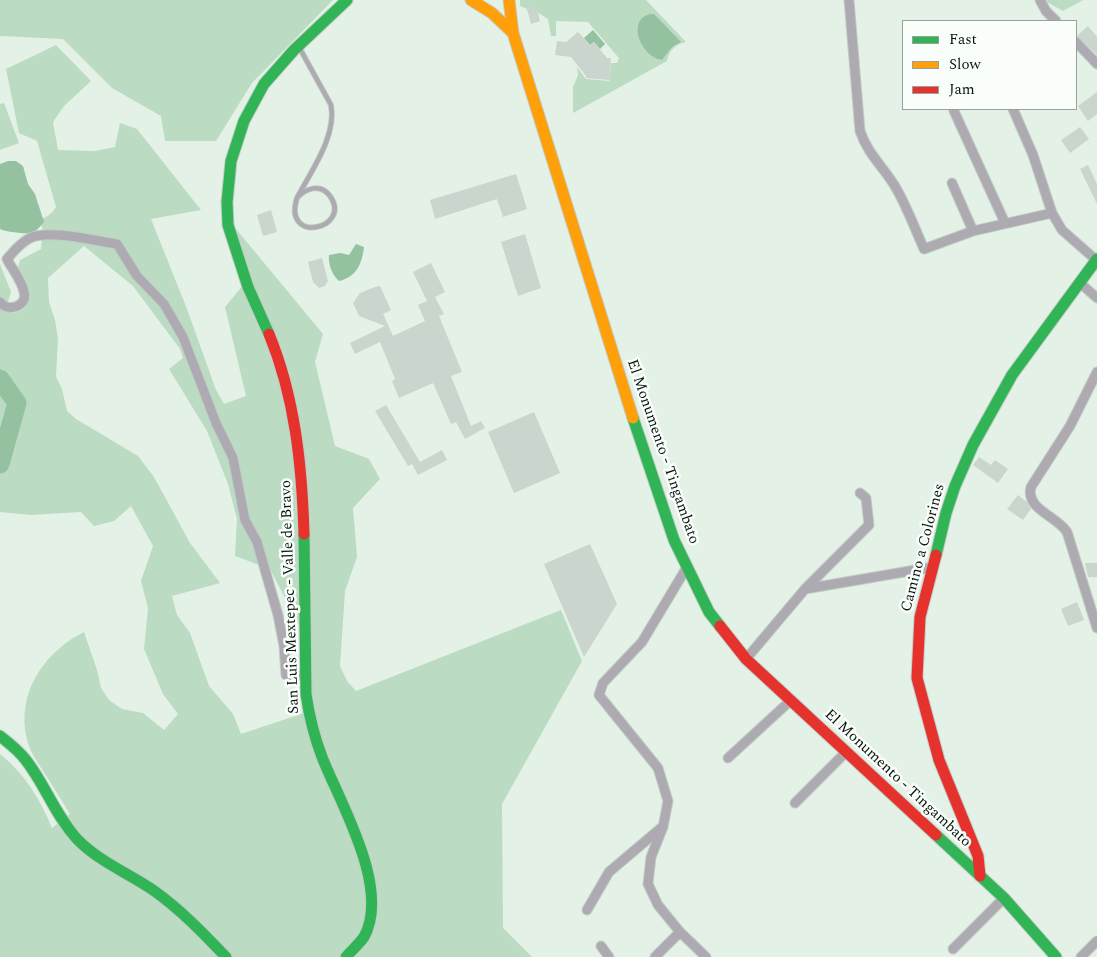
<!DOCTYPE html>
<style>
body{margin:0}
#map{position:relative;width:1097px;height:957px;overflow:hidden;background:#e4f1e7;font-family:Spectral,serif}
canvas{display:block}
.legend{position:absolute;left:902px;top:20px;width:175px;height:90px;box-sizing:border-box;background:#f9fefa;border:1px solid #9aa09c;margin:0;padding:6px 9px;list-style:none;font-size:15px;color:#0c140e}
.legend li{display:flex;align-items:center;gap:10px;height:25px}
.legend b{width:25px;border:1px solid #9aa09c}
</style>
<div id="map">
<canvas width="1097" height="957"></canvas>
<ul class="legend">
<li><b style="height:6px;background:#30b455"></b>Fast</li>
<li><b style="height:6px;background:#ff9f0a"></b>Slow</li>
<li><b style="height:6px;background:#e5322d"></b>Jam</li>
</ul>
</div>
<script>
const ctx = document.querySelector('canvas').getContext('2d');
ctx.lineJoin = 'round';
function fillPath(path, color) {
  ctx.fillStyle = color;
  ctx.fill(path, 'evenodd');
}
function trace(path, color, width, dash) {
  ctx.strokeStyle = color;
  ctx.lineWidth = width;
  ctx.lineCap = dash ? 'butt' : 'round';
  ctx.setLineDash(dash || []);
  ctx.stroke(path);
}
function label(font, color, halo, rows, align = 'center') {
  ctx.font = font + ' Spectral,serif';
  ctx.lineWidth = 5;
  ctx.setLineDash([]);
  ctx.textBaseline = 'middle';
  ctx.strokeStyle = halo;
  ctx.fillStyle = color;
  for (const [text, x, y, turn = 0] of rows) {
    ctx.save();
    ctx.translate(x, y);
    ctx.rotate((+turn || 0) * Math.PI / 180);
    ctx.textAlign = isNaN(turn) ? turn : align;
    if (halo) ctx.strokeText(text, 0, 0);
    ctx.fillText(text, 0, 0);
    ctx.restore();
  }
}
const green = new Path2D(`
 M0 0H333L252 83 216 141H165L161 116 112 88 63 39 0 36Z
 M520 0H646L686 42C676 44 669 50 667 61L573 113V87L578 75 577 67 586 79 609 81 611 63H617L619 58 588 22 556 21V36H551L548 19 537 12 536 7 527 9 520 6Z
 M1047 0H1083L1063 11 1047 2Z
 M56 45 91 81 64 106 53 122 58 150 95 151 115 147 120 123 137 129 201 210 151 219 187 309 216 390 224 404 246 396 225 307 249 278 231 223 323 334 315 362 335 446 369 459 380 479 353 508 357 557 345 591 340 666 347 681 356 691 561 610 582 661 502 804 503 928 532 957H0V754C25 774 40 799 52 828L70 814C61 799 52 785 43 771 39 764 34 758 31 751 11 702 40 654 84 632L97 670 101 688 109 700 122 709 143 713 164 730 178 714 163 694 144 649 148 608 141 581 153 546 131 506 114 521 94 526 81 512 31 515 0 512V264L11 292 8 302V313C20 314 28 308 30 296L18 268 20 260 41 249 43 229 37 218C47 219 51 214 56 207L37 141 19 133 6 69ZM84 246 133 286 180 349 183 358 169 369 207 431 228 484 237 519 235 556 270 569 308 642 307 712 241 734 233 714 209 686 190 633 177 615 172 596 220 583 190 543 154 477 138 456 76 419 67 411 62 389 56 377 58 339 55 320 49 302 48 278Z
 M4 103 19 143 0 150V104Z`);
const water = new Path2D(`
 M650 14H654L681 42 672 47 662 60C641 57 626 20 650 14Z
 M593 30 605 44 600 49 594 42 590 45 584 38Z
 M8 161H16L23 166 28 184 35 194 44 222C40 226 37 231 32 233 25 234 6 232 0 229V164Z
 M356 244 364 247C362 263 357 277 339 281 332 275 328 264 329 255L340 253 349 255Z`);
const river = new Path2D(`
 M0 379 17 403 0 464`);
const building = new Path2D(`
 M536 6 540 21 531 24 527 9Z
 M1088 26 1097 37V55L1077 36Z
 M578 32 590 45 594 42 607 58H611L609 80 586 78V76L571 57 555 55 557 41 566 42Z
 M1097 92V114L1088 121 1078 106Z
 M1080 127 1089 139 1070 153 1061 140Z
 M1088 165 1097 184V204L1080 169Z
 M516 174 527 209 503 217 497 199 435 219 430 200Z
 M271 210 277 232 263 236 257 215Z
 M525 234 541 288 518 296 501 242Z
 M322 258 328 281 325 286 319 288 313 282 308 262Z
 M431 263 445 292 435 297 444 314 439 316 462 372 451 376 471 426 481 421 485 428 465 439 456 422 451 424 433 383 399 398 392 381 395 379 380 342 355 354 350 343 385 326 359 316 353 303 360 293 375 287 380 286 391 310 383 314 393 336 425 321 418 305 427 301 413 272Z
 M386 405 420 462 442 450 447 460 418 475 412 464 408 466 375 411Z
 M534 412 560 473 514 493 488 432Z
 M979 457 991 465 995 460 1008 469 998 483 973 465Z
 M1018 495 1027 502 1031 509 1023 520 1007 509Z
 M590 544 617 604 584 657 544 564Z
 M1085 563H1097V577H1088Z
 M1077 602 1084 620 1068 626 1061 609Z`);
const lane = new Path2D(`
 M297 198C306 188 321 183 330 196 353 229 282 245 297 198 311 171 337 136 331 105L299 47`);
const street = new Path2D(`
 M849 0 860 131C868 155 884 167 896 188 907 207 915 229 924 249L973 231 1052 213
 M1040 0 1046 11 1056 21
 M1076 42 1097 64
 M1013 109 1033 155 1052 213 1062 230 1096 260
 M954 111 1005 223
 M952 183 973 231
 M1080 283 1097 298
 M0 302C8 313 28 306 24 292 22 281 12 269 7 259 14 251 20 243 30 238 48 229 96 241 117 244L137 276 164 304 183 337 216 423 233 458 245 520 257 542 278 615 284 646 286 675H306
 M1097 372 1070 426 1031 487C1025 509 1057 516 1067 532L1097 628
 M687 567 642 642 603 683 599 695 658 768 668 801 663 827 651 857 648 884 658 905 680 932 706 957
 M805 589 933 567
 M746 659 805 589 869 525 866 498 860 493
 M728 758 790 701
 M795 803 846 752
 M587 910 609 872 661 828
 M601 946 609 957
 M953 949 1004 898
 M655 957 680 932
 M1081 957 1097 941`);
const fast = new Path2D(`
 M269 334 248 287 228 225 227 202 231 161 244 121 264 84 294 50 347 0
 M633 418 674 540 709 612 720 626
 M304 534 306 694C309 715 314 736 322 757 340 803 391 888 364 937 359 944 351 951 346 957
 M936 555 946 513 955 486 973 445 1012 375 1097 259
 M0 736C9 743 18 750 25 759 45 784 55 815 77 839 98 861 128 873 153 890 180 909 203 933 226 957
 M936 835 1004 898 1056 957`);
const slow = new Path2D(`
 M471 0 492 13 513 33
 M509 0 513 33 633 418`);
const jam = new Path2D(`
 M269 334C295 397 302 466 304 534
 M936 555 920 617 917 678 939 760 978 856 980 876
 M720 626 746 659 936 835`);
const streetNames = [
 ["El Monumento - Tingambato",662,452,71],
 ["Camino a Colorines",924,548,-75],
 ["San Luis Mextepec - Valle de Bravo",291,597,-92],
 ["El Monumento - Tingambato",897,779,43]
];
fillPath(green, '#bbdbc3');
fillPath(water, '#94c2a0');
trace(river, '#94c2a0', 19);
fillPath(building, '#cad5cd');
trace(lane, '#c2cdc5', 6);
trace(street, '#c2cdc5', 11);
trace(fast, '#c2cdc5', 13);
trace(slow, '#c2cdc5', 13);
trace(jam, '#c2cdc5', 13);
trace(lane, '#adabb1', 4.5);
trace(street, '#adabb1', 9);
trace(fast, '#30b455', 11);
trace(slow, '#ff9f0a', 11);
trace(jam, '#e5322d', 11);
label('15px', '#0c140e', '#f9fefa', streetNames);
</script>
